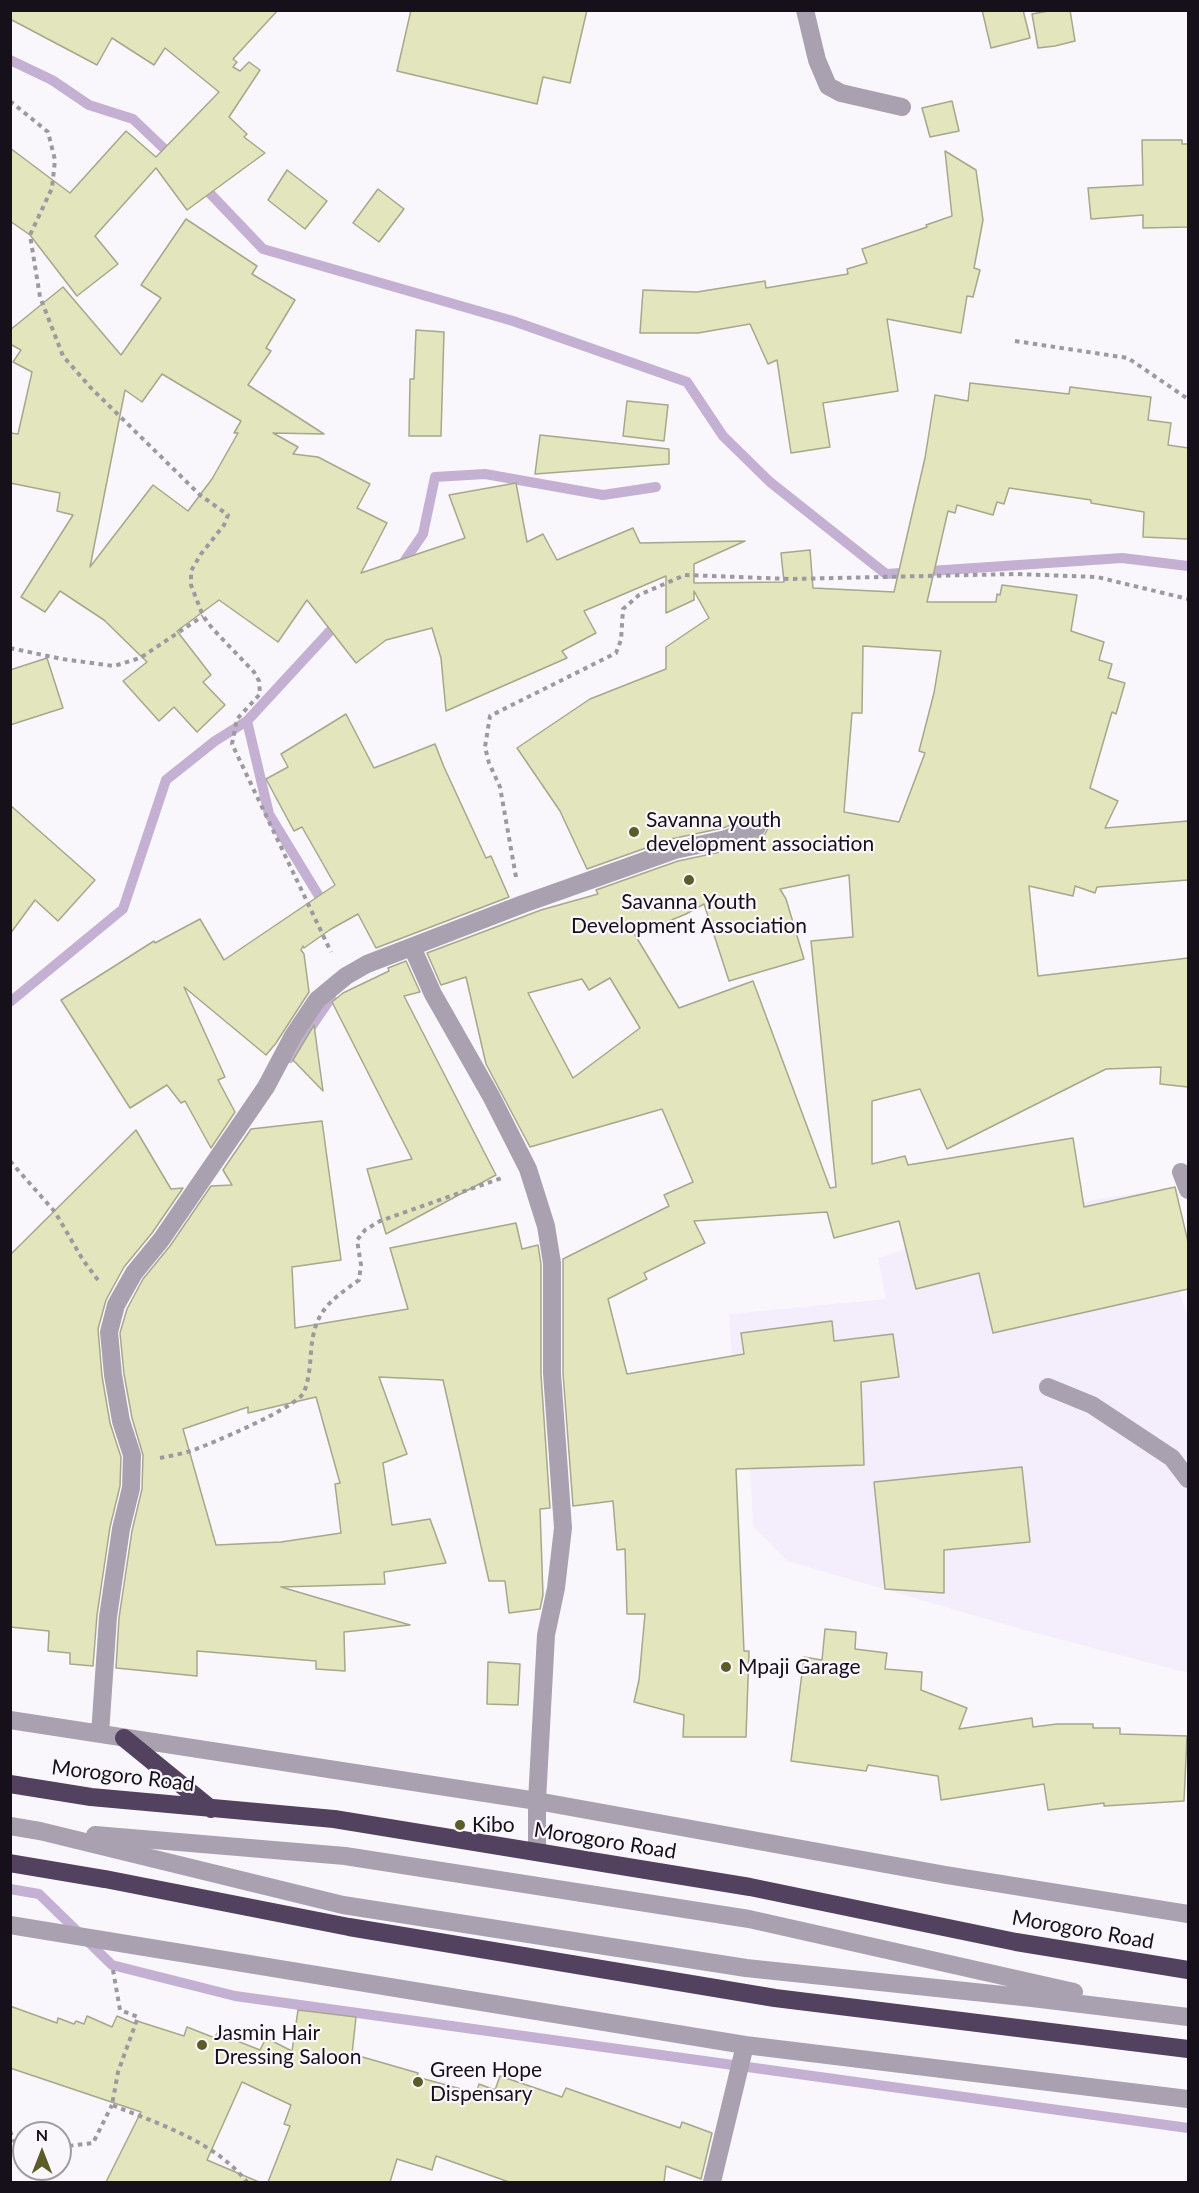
<!DOCTYPE html>
<style>
body{margin:0}
#map{position:relative;width:1199px;height:2193px;overflow:hidden;background:#faf7fc;font-family:Lato,sans-serif}
canvas{display:block}
.frame{position:absolute;inset:0;border:12px solid #151019;pointer-events:none}
.north{position:absolute;left:12px;top:2121px;width:60px;height:60px;box-sizing:border-box;background:#faf7fc;border:2px solid #9e9ba1;border-radius:50%;rotate:0deg;font-size:16px;font-weight:700;line-height:24px;text-align:center;color:#151019}
.north::after{content:'';display:block;margin:auto;width:21px;height:27px;background:#5c5c29;clip-path:polygon(50% 0,100% 100%,50% 72%,0 100%)}
</style>
<div id="map">
<canvas width="1199" height="2193"></canvas>
<div class="frame"></div>
<div class="north">N</div>
</div>
<script>
const ctx = document.querySelector('canvas').getContext('2d');
ctx.lineJoin = 'round';
function fillPath(path, color) {
  ctx.fillStyle = color;
  ctx.fill(path, 'evenodd');
}
function trace(path, color, width, dash) {
  ctx.strokeStyle = color;
  ctx.lineWidth = width;
  ctx.lineCap = dash ? 'butt' : 'round';
  ctx.setLineDash(dash || []);
  ctx.stroke(path);
}
function label(font, color, halo, rows, align = 'center') {
  ctx.font = font + ' Lato,sans-serif';
  ctx.lineWidth = 4.5;
  ctx.setLineDash([]);
  ctx.textBaseline = 'middle';
  ctx.strokeStyle = halo;
  ctx.fillStyle = color;
  for (const [text, x, y, turn = 0] of rows) {
    ctx.save();
    ctx.translate(x, y);
    ctx.rotate((+turn || 0) * Math.PI / 180);
    ctx.textAlign = isNaN(turn) ? turn : align;
    if (halo) ctx.strokeText(text, 0, 0);
    ctx.fillText(text, 0, 0);
    ctx.restore();
  }
}
const built = new Path2D(`
 M1142 1192 1188 1316V1673L1028 1631 787 1561 753 1526 747 1404 732 1365 729 1314 886 1299 878 1258 1018 1213Z`);
const stream = new Path2D(`
 M10 60 52 80 89 105 133 119 175 159
 M201 184 263 249 513 321 687 382 723 436 770 482 886 574 1122 558 1188 566
 M399 569 423 534 435 477 485 474 603 495 656 487
 M247 721 269 814 325 906
 M10 1002 123 909 166 780 215 741 247 721 330 631 341 622
 M290 1058 331 998
 M10 1889 39 1894 112 1965 235 1996 1188 2128`);
const building = new Path2D(`
 M10 10H278L233 59 237 62 233 67 240 71 249 62 260 70 229 117 247 134 244 137 265 153 187 210 156 168 95 236 118 264 77 296 30 235 10 221V148L70 193 126 131 156 157 219 92 165 48 154 65 112 38 97 65 10 19Z
 M411 10H587L570 83 543 77 537 104 397 71Z
 M982 10H1023L1030 38 991 48Z
 M1054 10H1070L1075 41 1055 46 1038 48 1032 14Z
 M952 101 959 131 930 137 922 108Z
 M1142 140H1182V144H1188V227L1143 228V215L1091 219 1088 188 1143 185Z
 M945 151 976 170 983 220 974 268 980 270 973 297 967 296 961 333 887 319 898 391 823 403 830 447 791 453 777 360 768 364 750 324 698 333H640L643 290 697 292 765 281 766 288 848 274 847 269 867 263 862 249 927 227 926 225 952 216Z
 M287 170 327 201 305 229 268 200Z
 M378 189 404 209 379 242 353 223Z
 M186 219 257 266 252 274 295 300 266 348 271 351 248 385 324 434 273 433 298 447 293 454 318 457 370 484 357 508 387 523 361 573 465 538 449 495 516 483 527 542 543 534 557 560 633 528 640 543 745 541 694 564V583L784 582 781 553 810 550 813 588 894 592 925 458 935 395 968 401 970 383 1069 394 1070 387 1151 397 1148 420 1171 423 1168 445 1188 448V539L1143 537 1144 512 1091 503V500L1009 488 1004 504 997 502 993 515 957 505 955 513 948 511 927 602H996L997 594 1000 595 1002 585 1077 595 1071 631 1104 642 1099 660 1112 664 1108 678 1125 683 1116 714 1112 712 1090 788 1118 801 1105 828 1188 821V880L1097 887 1095 893 1075 886 1073 896 1029 886 1038 976 1188 958V1087L1160 1084 1161 1067 1106 1069 947 1149 920 1089 872 1101V1164L905 1156 908 1165 1073 1138 1084 1207 1175 1187 1188 1242V1289L993 1333 979 1273 916 1289 899 1221 834 1238 827 1212 694 1221 705 1243 644 1273 647 1279 608 1299 627 1374 744 1354 741 1333 832 1321 834 1341 893 1334 899 1377 861 1382 864 1465 736 1469 744 1651H749L746 1737H683L684 1715 634 1702 639 1680 645 1614H627L625 1549 617 1550 613 1501 573 1506 563 1373V1259L669 1206 664 1195 693 1182 662 1109 530 1147 486 1064 466 977 441 985 427 953 541 910 598 894 596 890 678 861 730 850 765 834 768 828 767 822 759 816H754L723 828 671 839 587 869 560 811 517 748 590 699 666 669V647L709 618 694 591V600L666 613V576L584 611 596 633 562 651 567 658 446 711 441 658 432 628 386 640 356 663 307 600 278 642 219 600 177 631 211 675 203 682 225 705 197 732 174 707 159 721 123 681 147 662 104 620 60 591 45 612 21 597 73 515 57 511 60 493 10 483V433L18 434 32 372 13 362 21 350 10 344V330L63 287 121 355 161 298 141 285ZM162 374 241 421 234 433H238L212 479 188 511 153 485 90 567 125 390 142 402ZM863 646 941 651 934 693 919 751 925 753 899 822 844 812 852 713H862ZM849 875 853 937 811 941 836 1187 830 1188 753 981 679 1008 635 935 686 914 704 904 729 981 804 959 786 899 780 889ZM610 978 640 1028 573 1078 528 993 582 979 589 990Z
 M416 330 444 332 441 436H409L410 379H414Z
 M627 401 668 405 664 441 623 436Z
 M540 435 669 449V464L535 474Z
 M47 658 63 708 10 725V670Z
 M346 714 374 768 435 744 444 767 486 858 491 856 509 897 376 948 358 914 331 929 304 948 303 946 301 950 304 954 309 992 276 1043 266 1055 184 987 225 1077 218 1080 235 1112 211 1148 185 1101 181 1103 167 1085 130 1108 61 1000 154 941 155 943 200 919 224 960 335 885 302 827 294 831 266 779 288 767 281 754Z
 M10 805 95 880 58 921 35 900 10 934Z
 M406 961 420 992 404 996 496 1175 386 1234 367 1169 412 1159 332 1002 343 993 389 971 388 968Z
 M314 1025 323 1091 293 1060Z
 M322 1121 341 1260 292 1267 295 1328 408 1309 390 1248 516 1223 522 1249 538 1245 541 1264V1374L550 1508 540 1509 543 1595 540 1609 509 1613 505 1581H489L443 1380 379 1377 407 1454 383 1463 392 1525 430 1519 446 1563 384 1572 385 1584 281 1587 410 1625 344 1632 345 1671 316 1669V1661L197 1651V1676L116 1668 119 1618 132 1531 142 1489 143 1455 132 1418 124 1374 120 1333 127 1309 143 1279 170 1246 211 1186 232 1185 223 1170 251 1129ZM316 1397 340 1483 335 1484 341 1533 281 1542 216 1545 183 1429 248 1407V1413Z
 M136 1130 171 1189 183 1188 152 1233 124 1267 106 1300 98 1329 102 1376 110 1423 121 1457 120 1486 110 1527 97 1615 93 1666 70 1664V1653L48 1651 49 1631 10 1627V1255Z
 M1022 1467 1030 1542 944 1550V1593L885 1589 874 1482Z
 M825 1629 856 1632 855 1649 887 1653 885 1669 922 1672 921 1690 967 1708 959 1729 1032 1718 1033 1727 1057 1724H1093V1728H1120V1734L1187 1736 1184 1801 1104 1806V1803L1048 1810 1044 1784 941 1800 938 1776 868 1765 866 1771 791 1761 804 1657 822 1660Z
 M488 1662 520 1664 518 1705 487 1704Z
 M10 2006 57 2023 58 2018 74 2024 76 2021 84 2024 87 2016 112 2027 117 2016 136 2024 137 2021 184 2036 187 2027 215 2038 217 2033 260 2050 266 2038 292 2051 298 2010 356 2017 352 2054 418 2073 417 2077 476 2093 479 2084 495 2090 500 2076 562 2097 566 2088 680 2128 682 2122 712 2133 701 2179 666 2166 664 2182H509L436 2156 432 2170 397 2159 390 2182H268L290 2126 284 2124 291 2105 242 2082 207 2160 259 2182H106L141 2112 10 2068Z`);
const path = new Path2D(`
 M10 101 48 132 55 160 52 188 30 235 40 297 63 356 91 388 200 495 228 515 224 525 201 554 191 571V585L203 616 212 628 254 672 259 681 260 694 237 719 232 744 331 952
 M1015 341 1128 358 1188 399
 M10 648 62 659 114 666 140 658 203 616
 M516 877 500 787 489 763 485 747 490 716 616 653 621 640 623 609 639 595 685 575 791 579 1016 574 1097 577 1188 599
 M10 1161 55 1212 83 1260 98 1280
 M160 1458C170 1456 181 1454 191 1451 210 1444 297 1408 304 1392 309 1380 310 1365 311 1352 314 1312 328 1302 359 1280L361 1265 357 1240 365 1230 380 1221 502 1178
 M113 1970 120 2010 138 2017 118 2072 112 2105C159 2124 214 2141 247 2182
 M10 2131 14 2141 24 2143
 M60 2147 93 2143 112 2105`);
const minor = new Path2D(`
 M805 10 817 60 828 86 841 93 902 107
 M412 947 433 994 491 1096 528 1169 546 1226 552 1263V1373L563 1528 556 1588 546 1635 537 1801V1852
 M1181 1172 1188 1190
 M1048 1387 1092 1405 1172 1458 1188 1479
 M10 1720 537 1801 946 1875 1188 1914
 M100 1734 108 1617 121 1529 131 1488 132 1455 121 1421 113 1375 109 1332 116 1305 134 1273 161 1240 266 1087 293 1036 317 1000 346 976 367 964 523 904 675 850 726 839 757 827
 M10 1826 40 1831 343 1905 746 1968 1032 1998 1188 2017
 M95 1835 345 1856 749 1919 1074 1992
 M10 1925 745 2045 1188 2099
 M712 2182 745 2045`);
const highway = new Path2D(`
 M124 1738 211 1809
 M10 1784 91 1797 334 1819 750 1887 1016 1942 1188 1970
 M10 1863 105 1879 349 1927 775 1998 1188 2049`);
const markers = [
 [634,832,6,"#5c5c29"],
 [689,880,6,"#5c5c29"],
 [726,1667,6,"#5c5c29"],
 [460,1825,6,"#5c5c29"],
 [202,2045,6,"#5c5c29"],
 [418,2082,6,"#5c5c29"]
];
const poiNames = [
 ["Savanna youth",646,820],
 ["development association",646,844],
 ["Savanna Youth",689,902,"center"],
 ["Development Association",689,926,"center"],
 ["Mpaji Garage",738,1667],
 ["Kibo",472,1825],
 ["Jasmin Hair",214,2033],
 ["Dressing Saloon",214,2057],
 ["Green Hope",430,2070],
 ["Dispensary",430,2094]
];
const streetNames = [
 ["Morogoro Road",123,1776,7],
 ["Morogoro Road",605,1841,9],
 ["Morogoro Road",1083,1930,10]
];
fillPath(built, '#f4edfb');
trace(stream, '#c4b0d3', 10);
fillPath(building, '#e3e5bc');
trace(building, '#a6a78c', 1.5);
trace(path, '#9d99a0', 4, [4.5, 4.5]);
trace(minor, '#a9a1b0', 18);
trace(highway, '#52415f', 18);
for (const [x, y, r, color] of markers) {
  const dot = new Path2D();
  dot.arc(x, y, r, 0, 2 * Math.PI);
  ctx.fillStyle = color;
  ctx.fill(dot);
  trace(dot, '#faf7fc', 2);
}
label('21px', '#151019', '#faf7fc', poiNames, 'left');
label('21px', '#151019', '#faf7fc', streetNames);
</script>
